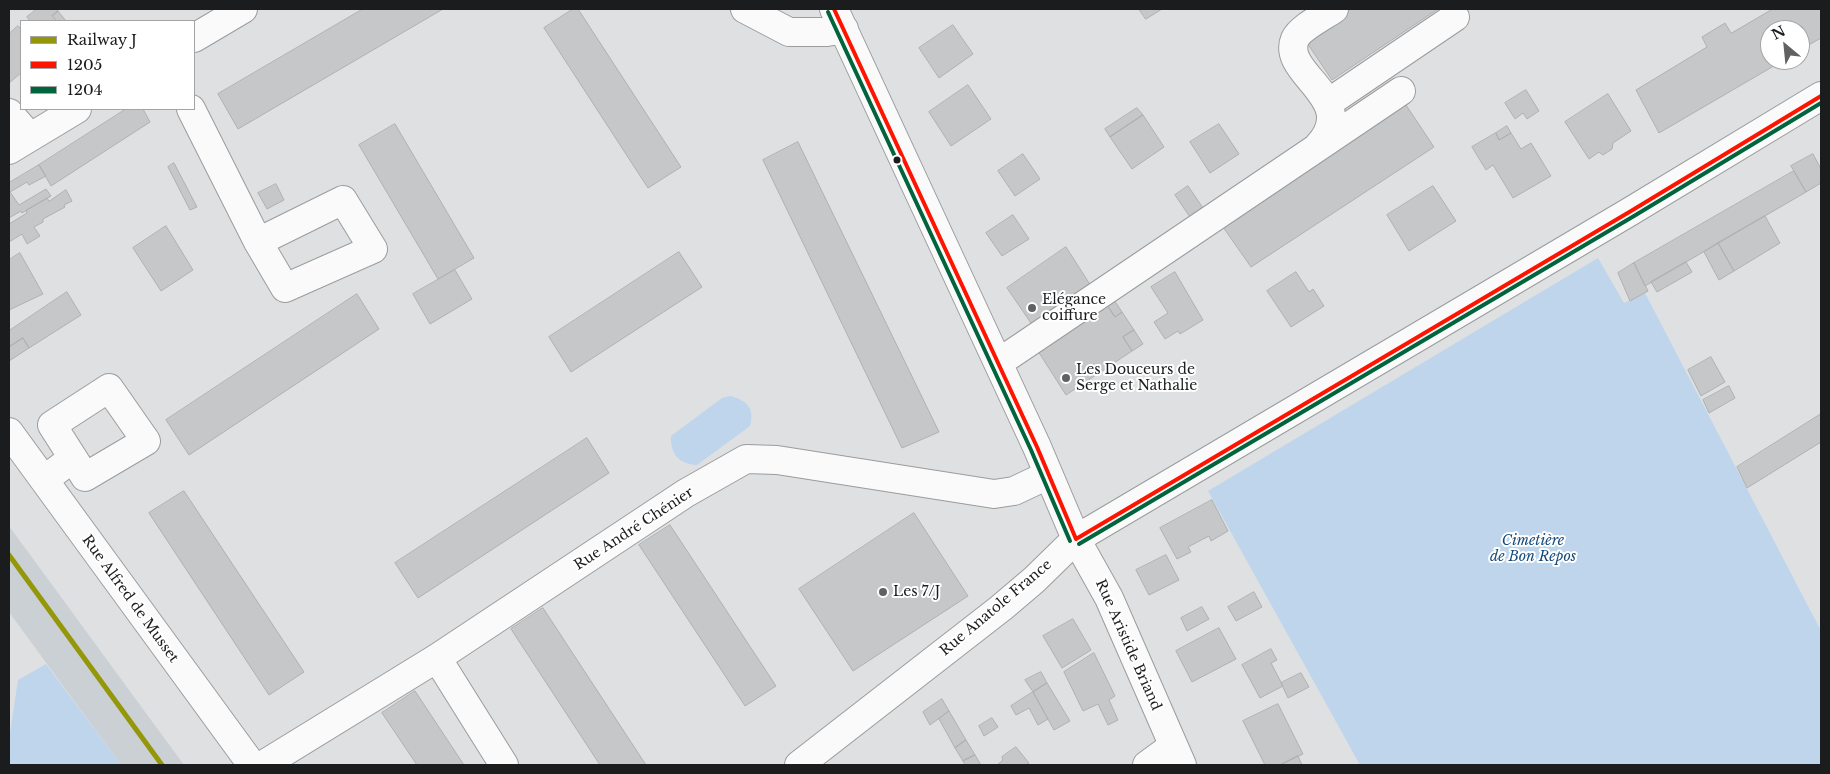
<!DOCTYPE html>
<meta charset="utf-8">
<style>
body{margin:0}
#map{position:relative;width:1830px;height:774px;overflow:hidden;background:#dee0e2;font-family:"Libre Baskerville",serif}
canvas{display:block}
.frame{position:absolute;inset:0;border:10px solid #1b1c1d;pointer-events:none}
.legend{position:absolute;left:20px;top:20px;width:175px;height:90px;box-sizing:border-box;background:#fff;border:1px solid #a4a4a5;margin:0;padding:6px 9px;list-style:none;font-size:15px;color:#1b1c1d}
.legend li{display:flex;align-items:center;gap:10px;height:25px}
.legend b{width:25px;border:1px solid #a4a4a5}
.north{position:absolute;left:1760px;top:20px;width:50px;height:50px;box-sizing:border-box;background:#fff;border:1px solid #a4a4a5;border-radius:50%;rotate:332deg;font-size:14px;font-weight:700;line-height:20px;text-align:center;color:#1b1c1d}
.north::after{content:'';display:block;margin:auto;width:18px;height:22px;background:#5f6162;clip-path:polygon(50% 0,100% 100%,50% 72%,0 100%)}
</style>
<div id="map">
<canvas width="1830" height="774"></canvas>
<div class="frame"></div>
<ul class="legend">
<li><b style="height:6px;background:#939709"></b>Railway J</li>
<li><b style="height:6px;background:#ff1400"></b>1205</li>
<li><b style="height:6px;background:#00643c"></b>1204</li>
</ul>
<div class="north">N</div>
</div>
<script>
const ctx = document.querySelector('canvas').getContext('2d');
ctx.lineJoin = 'round';
function fillPath(path, color) {
  ctx.fillStyle = color;
  ctx.fill(path, 'evenodd');
}
function trace(path, color, width, dash) {
  ctx.strokeStyle = color;
  ctx.lineWidth = width;
  ctx.lineCap = dash ? 'butt' : 'round';
  ctx.setLineDash(dash || []);
  ctx.stroke(path);
}
function label(font, color, halo, rows, align = 'center') {
  ctx.font = font + ' "Libre Baskerville",serif';
  ctx.lineWidth = 4;
  ctx.setLineDash([]);
  ctx.textBaseline = 'middle';
  ctx.strokeStyle = halo;
  ctx.fillStyle = color;
  for (const [text, x, y, turn = 0] of rows) {
    ctx.save();
    ctx.translate(x, y);
    ctx.rotate((+turn || 0) * Math.PI / 180);
    ctx.textAlign = isNaN(turn) ? turn : align;
    if (halo) ctx.strokeText(text, 0, 0);
    ctx.fillText(text, 0, 0);
    ctx.restore();
  }
}
const built = new Path2D(`
 M9 526 184 765H121L9 612Z`);
const green = new Path2D(`
 M1598 258 1624 303 1645 293 1821 631V765H1360L1208 491Z
 M730 396C747 400 755 409 750 426L697 465C679 464 670 454 671 436L722 398Z
 M46 664 121 765H9V740L18 680Z`);
const building = new Path2D(`
 M37 9H56L58 11 52 16 57 21H30L27 17Z
 M363 9H443L238 129 218 94Z
 M573 9H578L681 167 648 188 544 28Z
 M1139 9H1162L1146 19Z
 M1351 9H1438L1332 80 1305 40Z
 M1773 9H1821V38L1800 50V30H1770V60H1784L1659 133 1636 90 1707 47 1702 37 1725 23 1731 33Z
 M58 11 66 21H57L52 16Z
 M953 25 973 54 939 78 919 48Z
 M18 26 21 29V73L9 83V34Z
 M968 85 991 119 951 146 929 112Z
 M1526 90 1539 111 1527 119 1523 113 1515 119 1505 103Z
 M1608 94 1631 131 1613 143 1612 149 1603 155 1599 152 1589 159 1565 122Z
 M1406 105 1434 147 1251 267 1223 227Z
 M1137 108 1143 115 1110 137 1105 129Z
 M126 109H143L150 122 51 186 39 165Z
 M1143 115 1164 147 1132 169 1110 137Z
 M395 124 474 258 438 279 359 145Z
 M1219 124 1239 154 1210 173 1190 142Z
 M1507 126 1511 133 1499 140 1496 133Z
 M1496 133 1499 140 1511 133 1521 149 1531 143 1551 176 1513 198 1493 165 1486 170 1472 147Z
 M798 142 939 432 902 448 763 160Z
 M1023 154 1040 179 1015 196 998 171Z
 M1813 154 1821 169V183L1806 192 1791 166Z
 M174 163 197 207 190 210 168 167Z
 M39 165 46 176 29 185 27 182 10 192 19 205 46 189 51 196 22 213 21 211 9 218V183Z
 M1794 171 1806 192 1645 286 1634 263Z
 M276 184 284 200 267 209 258 193Z
 M1188 186 1203 208 1190 217 1175 195Z
 M1433 186 1456 221 1409 251 1387 215Z
 M66 190 72 201 64 205 65 207 43 219V222L34 227 40 236 27 244 22 234 9 242V224L27 213 26 210 47 198 49 201Z
 M1013 215 1029 239 1002 256 986 233Z
 M1765 216 1780 243 1734 271 1718 243Z
 M166 226 193 270 161 291 133 248Z
 M1718 243 1734 271 1719 280 1704 252Z
 M1066 247 1091 286 1033 326 1007 288Z
 M679 252 702 287 571 372 549 337Z
 M20 253 43 294 9 310V260Z
 M1686 262 1692 272 1657 292 1651 282Z
 M1634 263 1648 291 1630 301 1618 273Z
 M455 270 472 299 430 324 413 294Z
 M1175 272 1203 320 1180 334 1178 331 1165 339 1154 322 1168 313 1151 287Z
 M1296 272 1309 292 1313 289 1324 306 1291 327 1267 291Z
 M67 292 81 315 29 348 23 338 9 347V331Z
 M357 294 379 329 189 455 166 420Z
 M1112 297 1122 312 1115 317 1105 302Z
 M1105 302 1115 317 1122 312 1134 330 1123 337 1132 351 1066 395 1036 348Z
 M1134 330 1143 344 1132 351 1123 337Z
 M23 338 29 348 9 361V347Z
 M1711 357 1725 382 1701 396 1688 370Z
 M1729 386 1735 398 1709 413 1703 400Z
 M1821 414V442L1747 488 1737 467Z
 M587 438 609 473 418 598 395 563Z
 M184 491 304 672 269 695 149 513Z
 M1212 500 1228 531 1211 541 1209 536 1188 547 1191 552 1177 559 1160 528Z
 M914 513 968 596 853 671 799 589Z
 M670 525 776 686 745 706 639 545Z
 M1166 555 1179 580 1149 595 1136 570Z
 M1254 592 1262 607 1236 621 1228 607Z
 M1202 607 1209 619 1187 631 1181 618Z
 M543 608 646 765H600L511 629Z
 M1073 619 1091 650 1062 668 1043 636Z
 M1219 628 1236 659 1192 682 1176 651Z
 M1271 649 1277 660 1271 663 1283 686 1260 698 1242 665Z
 M1094 653 1115 696 1109 700 1118 720 1108 725 1098 704 1083 711 1064 672Z
 M1041 672 1047 683 1033 692 1025 680Z
 M1301 673 1309 687 1288 698 1281 683Z
 M1047 683 1070 721 1054 730 1033 692Z
 M415 691 464 765H417L382 713Z
 M1033 692 1048 719 1038 725 1029 708 1016 715 1011 706Z
 M942 699 949 711 930 725 923 712Z
 M1278 704 1303 754 1280 765H1265L1243 721Z
 M949 711 966 740 955 748 939 719Z
 M992 718 998 727 984 736 979 726Z
 M966 740 975 755 963 761 955 748Z
 M1016 747 1029 763 1025 765H997L1003 760 1002 757Z
 M975 755 981 765H965L963 761Z
 M1298 756 1302 765H1280Z`);
const minor = new Path2D(`
 M745 9 789 32H827L844 29
 M834 9 1037 447 1076 539 1109 598 1182 765
 M194 38 243 9
 M1328 103 1455 17
 M191 109 258 242 285 288 373 249 343 200 258 242
 M9 113 30 137
 M1318 146C1362 99 1280 74 1295 39 1300 28 1324 16 1334 9
 M9 150 77 109
 M998 363 1401 91
 M9 432 252 765
 M44 480 73 458 85 477 146 441 109 388 52 425 73 458
 M437 658 504 765
 M263 765 437 658 686 493 746 459 777 460 994 494 1014 491 1048 475
 M799 765 1001 608 1034 580 1076 539 1631 211 1821 96
 M1147 765 1173 746`);
const bus1 = new Path2D(`
 M834 9 1037 447 1076 539
 M1076 539 1631 211 1821 96`);
const bus2 = new Path2D(`
 M828 12 1031 450 1070 541
 M1079 544 1634 216 1821 103`);
const rail1 = new Path2D(`
 M9 555 162 765`);
const markers = [
 [897,160,4.5,"#1b1c1d"],
 [1032,308,5,"#5f6162"],
 [1066,378,5,"#5f6162"],
 [883,592,5,"#5f6162"]
];
const poiNames = [
 ["Elégance",1042,300],
 ["coiffure",1042,316],
 ["Les Douceurs de",1076,370],
 ["Serge et Nathalie",1076,386],
 ["Les 7/J",893,592]
];
const streetNames = [
 ["Rue André Chénier",634,529,-33],
 ["Rue Alfred de Musset",130,599,54],
 ["Rue Anatole France",996,608,-40],
 ["Rue Aristide Briand",1128,645,66]
];
const parkNames = [
 ["Cimetière",1533,541],
 ["de Bon Repos",1533,557]
];
fillPath(built, '#cbd0d5');
fillPath(green, '#bfd5ec');
fillPath(building, '#c5c7c8');
trace(building, '#aeb0b1', 1);
trace(minor, '#9b9c9d', 30);
trace(minor, '#fafafb', 28);
trace(bus1, '#ff1400', 4);
trace(bus2, '#00643c', 4);
trace(rail1, '#939709', 5);
for (const [x, y, r, color] of markers) {
  const dot = new Path2D();
  dot.arc(x, y, r, 0, 2 * Math.PI);
  ctx.fillStyle = color;
  ctx.fill(dot);
  trace(dot, '#fff', 2);
}
label('14px', '#1b1c1d', '#fff', poiNames, 'left');
label('14px', '#1b1c1d', '#fff', streetNames);
label('italic 14px', '#154b7a', '#fff', parkNames);
</script>
